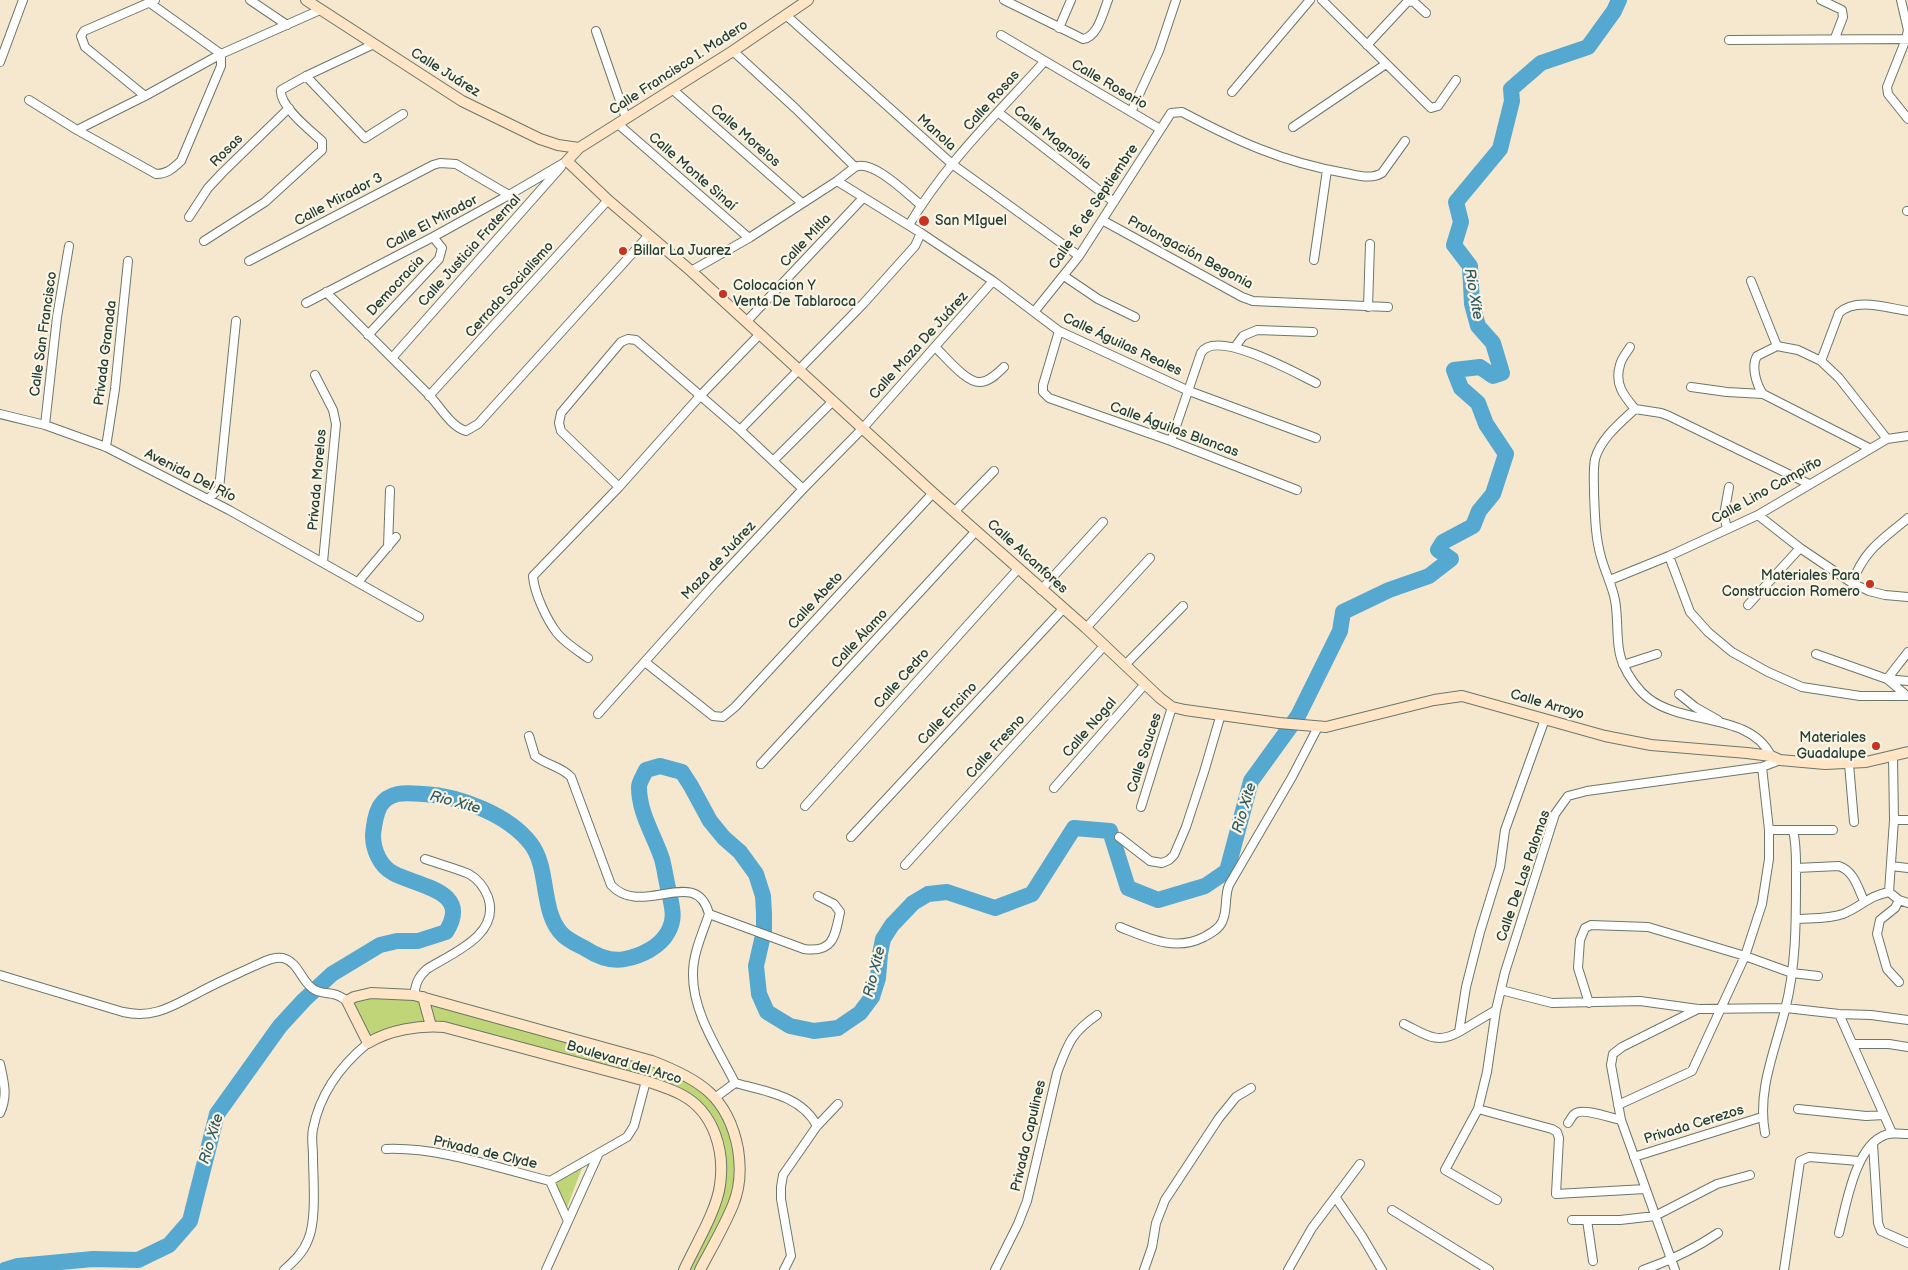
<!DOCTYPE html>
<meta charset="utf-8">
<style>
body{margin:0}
canvas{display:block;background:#f6e7cf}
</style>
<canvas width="1908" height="1270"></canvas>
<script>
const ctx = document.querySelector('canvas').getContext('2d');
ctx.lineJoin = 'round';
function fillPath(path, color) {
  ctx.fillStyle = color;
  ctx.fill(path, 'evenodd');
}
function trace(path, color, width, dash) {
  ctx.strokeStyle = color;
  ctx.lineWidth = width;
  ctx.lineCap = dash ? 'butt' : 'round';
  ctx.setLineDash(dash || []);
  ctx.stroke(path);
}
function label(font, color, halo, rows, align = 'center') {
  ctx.font = font + ' "Balsamiq Sans",sans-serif';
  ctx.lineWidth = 4.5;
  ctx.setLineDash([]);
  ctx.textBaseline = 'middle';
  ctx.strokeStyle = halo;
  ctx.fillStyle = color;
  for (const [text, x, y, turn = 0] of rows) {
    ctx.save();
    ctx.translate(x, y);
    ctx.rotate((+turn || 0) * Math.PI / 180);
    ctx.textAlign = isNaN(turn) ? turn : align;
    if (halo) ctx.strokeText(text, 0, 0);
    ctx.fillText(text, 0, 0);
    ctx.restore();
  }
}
const green = new Path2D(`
 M395 993 671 1069 726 1110 740 1178 700 1270H683L715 1202 717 1138 683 1095 431 1026 368 1043 349 999Z
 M582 1168 566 1210 554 1183Z`);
const river = new Path2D(`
 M5 1270 18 1266 93 1259 138 1260 169 1245 190 1221 217 1114 280 1026 304 1000 332 974 380 945 397 941H418L446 932C472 890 419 887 393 873 380 866 373 850 373 835 374 825 375 815 380 806 390 790 408 793 424 794 460 796 509 815 531 844 550 869 540 913 563 935 569 941 579 945 586 949 597 956 612 962 625 959 641 956 660 947 668 932 676 918 672 907 669 892 666 881 665 870 662 859 654 835 639 813 639 787 639 782 644 775 646 770L660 766 682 772 691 786 710 821 724 838 740 852 756 874 763 896 764 913V931L756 966 759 994 767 1012 790 1026 814 1031 838 1028 860 1013 872 997 878 978 880 954 883 939 892 925 913 903 928 894 947 892 995 908 1032 894 1074 828 1110 831 1128 888 1158 900 1205 886 1227 871 1251 781 1298 716 1340 631 1343 612 1389 590 1429 576 1451 559 1438 550 1443 542 1473 526 1479 511 1493 494 1506 454 1486 424 1478 403 1461 388 1454 370 1480 367 1493 376 1502 373 1493 343 1478 326 1472 304 1470 266 1454 245 1461 222 1456 202 1500 149 1512 101 1511 89 1541 63 1588 47 1614 11 1619 0`);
const street = new Path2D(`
 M250 0 287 25
 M1004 0 1083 39C1098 37 1103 12 1108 0
 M1322 0 1431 108 1438 106 1456 80
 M1821 0 1842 10 1843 17 1835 38
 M1901 0 1908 30 1906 39 1887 87 1888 94 1908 119
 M787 16 952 164 1079 256
 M1059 28 1071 0
 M596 31 626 118
 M1001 35 1160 129
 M1729 40 1908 39
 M1367 45 1408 1 1414 2 1426 13
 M733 51 795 108 855 167C873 159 907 194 921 205
 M0 62 23 0
 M306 76 365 138 403 114
 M672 89 802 203
 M1232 92 1310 0
 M145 96 85 47 81 36 84 31 155 0
 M29 100 77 130 156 174C168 174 173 168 181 161L221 66V54L150 3
 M1131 112 1159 51 1176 0
 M999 113 1114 202
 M618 124 749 238
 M1293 127 1386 64
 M77 130 145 96 221 54 320 10
 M837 181 921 233 993 281 1059 331 1189 391 1316 438
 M1907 211H1908
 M189 217 208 188 223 172 289 108
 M1102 220 1242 297 1253 301 1388 307
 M909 225C945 164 997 114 1044 62
 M204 241 265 202 322 150V141C311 131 279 106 281 90L306 76 374 44
 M1314 260 1327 170
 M249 261 433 165 440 163 456 164 509 195
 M691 271 749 238 837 181 855 167
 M1064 276 1098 299 1135 317
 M1751 281 1777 346
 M326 292C360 326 394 360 428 394 440 406 450 426 466 431L478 424 648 236
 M306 303 433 237 509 195 567 161
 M1368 307 1370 244
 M1034 312 1079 256 1171 113 1182 112C1237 141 1282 162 1345 173 1357 175 1371 180 1382 173L1405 141
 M746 322 863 198
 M1059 331 1043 385V392L1049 398 1171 441 1297 490
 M368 335 439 259 442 248 433 237
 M935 347C946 357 967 384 981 382 990 381 998 373 1004 367
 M1235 347 1243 336 1257 330 1313 332
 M1630 347C1627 352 1621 359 1620 365 1614 384 1624 396 1635 409 1620 423 1601 438 1595 459 1593 470 1594 482 1594 493 1595 515 1595 536 1601 557 1605 572 1612 585 1615 600 1619 621 1615 645 1623 664 1628 676 1638 690 1648 698 1684 726 1750 712 1771 756
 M392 358 561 167
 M1821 361 1839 313C1856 297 1887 308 1908 311
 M315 375 333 410 336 424 323 562
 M1691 387 1727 392 1763 394
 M429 396 608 200
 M1635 409 1661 413 1669 416 1809 484
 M0 414 45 425 106 447 229 510 419 617
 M45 425 57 317 69 246
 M740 430 863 304 915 246 921 233
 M1171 441 1201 353C1216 328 1296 373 1316 383
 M106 447 115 389 128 261
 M1869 448 1763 394C1756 384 1751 366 1757 356L1777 346 1798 350 1821 361 1839 378 1887 439
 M773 461 833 401
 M619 487 561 431 559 423 561 413 621 342 628 339 636 340 740 430 803 489
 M208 499 219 489 236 321
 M955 511 994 471
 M1758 515 1800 548 1852 583 1869 591 1885 595 1908 597
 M1727 529 1724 515 1729 487
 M388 547 390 490
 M1669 556 1690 612 1708 632 1732 652 1768 672 1802 687 1860 696H1908
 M1610 580 1669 556 1758 515 1887 439 1908 436
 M358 582 396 537
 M1852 583C1865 549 1881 541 1908 518
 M1041 590 1103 522
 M1748 605 1800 548
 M1086 628 1150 558
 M1816 654 1887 679 1908 681
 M588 658C578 651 565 643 557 633 547 620 534 593 533 576L619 487 700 396 759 335
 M645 662 713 716 723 717 735 707 933 493
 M1125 665 1183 606
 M1623 665 1657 654
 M1679 694 1695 707 1718 720
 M1906 695 1887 679 1908 652
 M598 714 715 583 803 489 863 428 993 281
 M529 736 535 756C546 765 561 766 571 777L611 885C642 919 696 864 709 914L804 949C833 953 835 937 840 912L834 904 818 896
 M761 764 976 531
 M1849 764 1854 822
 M1054 788 1145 684
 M805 806 1018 569
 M1141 807 1172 707
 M1894 820H1908
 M1793 830H1833
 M851 837 1063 609
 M1119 837 1150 861 1162 863 1169 860 1174 855 1186 827 1204 772 1221 714
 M905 865 1104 646
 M1891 866 1908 868
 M1796 868 1839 866C1854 871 1858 888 1864 901
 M1889 892 1894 820 1893 757
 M1899 900 1895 908 1880 920 1877 934 1887 969 1899 982
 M709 914C703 932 693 953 693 973 692 1012 718 1049 735 1083
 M1797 919C1812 918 1829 919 1843 914 1861 907 1868 896 1889 892L1899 900 1908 903
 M1120 927C1148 938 1175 952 1204 937 1211 933 1219 929 1222 922 1228 911 1224 897 1229 885L1292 777 1318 727
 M0 975 123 1012C154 1019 172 1006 198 993 216 983 235 975 254 966 262 963 273 956 283 958 298 962 301 980 312 988 319 994 325 992 333 994 338 995 343 998 347 1001
 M1501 990 1552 1003 1640 1001 1698 1009 1786 1008 1839 1014 1871 1015 1908 1020
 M414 995C416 983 418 977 427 969 452 953 501 935 488 897 484 887 478 879 469 874 455 868 439 864 425 859
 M1589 1003 1578 968 1580 940 1585 928 1591 925 1648 927 1745 956 1792 973 1818 976
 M1496 1010 1459 1032 1466 987 1480 932 1500 867 1505 830 1545 719
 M1839 1014 1892 1133
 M1404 1024C1425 1034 1436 1045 1459 1032
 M1854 1044H1889L1908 1047
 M0 1064C4 1082 8 1096 0 1113
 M716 1097 735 1083C765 1091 802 1096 817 1126
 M1618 1105 1692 1071 1745 956 1762 904 1769 859V830L1762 767
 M1478 1109 1552 1129 1557 1132 1559 1138 1556 1194 1645 1189
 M1798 1109 1866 1116 1884 1115
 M1568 1123C1571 1119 1572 1115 1576 1113 1584 1108 1611 1118 1621 1120
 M1765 1133C1757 1090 1775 1051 1785 1010 1796 967 1796 924 1796 880 1796 863 1797 847 1793 830H1769
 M1873 1144 1878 1223 1881 1231 1908 1243
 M386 1149C441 1147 497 1168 550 1181L627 1137 634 1126 646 1081
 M1634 1157 1762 1117
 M550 1181 568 1221
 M1336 1198 1362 1236 1382 1270
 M1497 1200 1445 1170 1478 1109 1487 1072 1496 1010 1505 972 1555 814 1568 796 1587 791 1762 767 1780 760
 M1392 1210 1489 1270
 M1572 1220H1620L1655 1216 1717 1184 1750 1175
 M1587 1220 1593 1261
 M1839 1233C1846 1206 1855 1146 1885 1135 1892 1132 1901 1134 1908 1134
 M284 1270C294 1261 303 1253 308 1240 317 1220 313 1178 313 1156 313 1147 311 1137 313 1129 320 1093 340 1066 368 1043
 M546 1270 598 1155
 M784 1270 791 1256 781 1199V1187L783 1175 817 1126 838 1104
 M995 1270 1018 1224 1027 1201 1057 1073C1068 1044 1070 1034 1097 1015
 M1144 1270 1152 1247 1156 1223 1165 1200 1219 1118 1236 1097 1251 1088
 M1288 1270 1312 1228 1360 1164
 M1643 1270C1672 1260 1693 1250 1718 1233
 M1675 1270 1621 1120 1611 1065 1613 1054 1622 1047 1698 1009
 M1784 1270 1800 1161 1809 1157 1859 1161`);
const secondary = new Path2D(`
 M306 0 462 101 540 139 558 145 579 148
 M808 0 733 51 579 148 567 161 608 200 691 271 933 493 1086 628 1160 698 1172 707 1185 710 1279 723 1326 727 1434 700 1462 696 1605 736 1651 745 1747 753 1771 756 1780 760 1825 764 1866 762 1908 752
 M423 997 431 1026
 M684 1270C695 1246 717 1210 720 1185 725 1151 714 1112 682 1095 671 1089 658 1085 646 1081L444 1027C419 1025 389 1030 368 1043L347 1001 354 997 371 993 414 995 652 1061C699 1079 728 1096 738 1149 741 1168 741 1186 733 1205 724 1227 711 1249 700 1270`);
const markers = [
 [924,221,6,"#c8321e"],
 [623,251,5,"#c8321e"],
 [723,294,5,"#c8321e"],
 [1870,584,5,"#c8321e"],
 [1876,746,5,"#c8321e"]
];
const streetNames = [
 ["Calle Francisco I. Madero",679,68,-33],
 ["Calle Juárez",445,73,32],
 ["Calle Rosario",1109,85,30],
 ["Calle Rosas",992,101,-48],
 ["Manola",936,133,42],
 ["Calle Morelos",745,136,41],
 ["Calle Magnolia",1052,138,38],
 ["Rosas",227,151,-45],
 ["Calle Monte Sinaí",692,172,41],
 ["Calle Mirador 3",339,200,-28],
 ["Calle 16 de Septiembre",1094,207,-56],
 ["Calle El Mirador",432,223,-28],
 ["Calle Mitla",806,241,-47],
 ["Calle Justicia Fraternal",470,251,-48],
 ["Prolongación Begonia",1190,253,28],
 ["Democracia",396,286,-47],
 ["Cerrada Socialismo",510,290,-48],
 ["Calle San Francisco",44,334,-82],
 ["Calle Águilas Reales",1122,345,25],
 ["Calle Maza De Juárez",919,346,-48],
 ["Privada Granada",106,353,-83],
 ["Calle Águilas Blancas",1174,430,20],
 ["Avenida Del Río",190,476,27],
 ["Privada Morelos",318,480,-85],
 ["Calle Lino Campiño",1767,491,-29],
 ["Calle Alcanfores",1027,557,42],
 ["Maza de Juárez",719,561,-47],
 ["Calle Abeto",816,601,-47],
 ["Calle Álamo",860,639,-47],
 ["Calle Cedro",902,679,-48],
 ["Calle Arroyo",1547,705,16],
 ["Calle Encino",948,714,-47],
 ["Calle Nogal",1090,728,-49],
 ["Calle Fresno",996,747,-48],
 ["Calle Sauces",1145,753,-72],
 ["Calle De Las Palomas",1524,876,-71],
 ["Boulevard del Arco",624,1063,17],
 ["Privada Cerezos",1694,1125,-17],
 ["Privada Capulines",1029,1136,-77],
 ["Privada de Clyde",485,1153,13]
];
const poiNames = [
 ["San MIguel",935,221],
 ["Billar La Juarez",633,251],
 ["Colocacion Y",733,286],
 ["Venta De Tablaroca",733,302],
 ["Materiales Para",1860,576,"right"],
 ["Construccion Romero",1860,592,"right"],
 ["Materiales",1866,738,"right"],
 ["Guadalupe",1866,754,"right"]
];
const waterNames = [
 ["Rio Xite",1473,294,80],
 ["Rio Xite",455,803,15],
 ["Rio Xite",1245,808,-73],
 ["Rio Xite",875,972,-76],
 ["Rio Xite",212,1139,-73]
];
fillPath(green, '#c0d578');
trace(river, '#55a9d1', 16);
trace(street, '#6a786a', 10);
trace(secondary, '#6a786a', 12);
trace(street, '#fff', 8);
trace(secondary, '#ffe4c6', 10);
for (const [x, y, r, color] of markers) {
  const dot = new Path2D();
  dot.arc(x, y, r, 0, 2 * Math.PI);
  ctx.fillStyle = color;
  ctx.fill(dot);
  trace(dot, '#fcf5e5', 2);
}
label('14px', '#1f3d34', '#fcf5e5', streetNames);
label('14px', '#1f3d34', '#fcf5e5', poiNames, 'left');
label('italic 15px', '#2f5d63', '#fcf5e5', waterNames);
</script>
